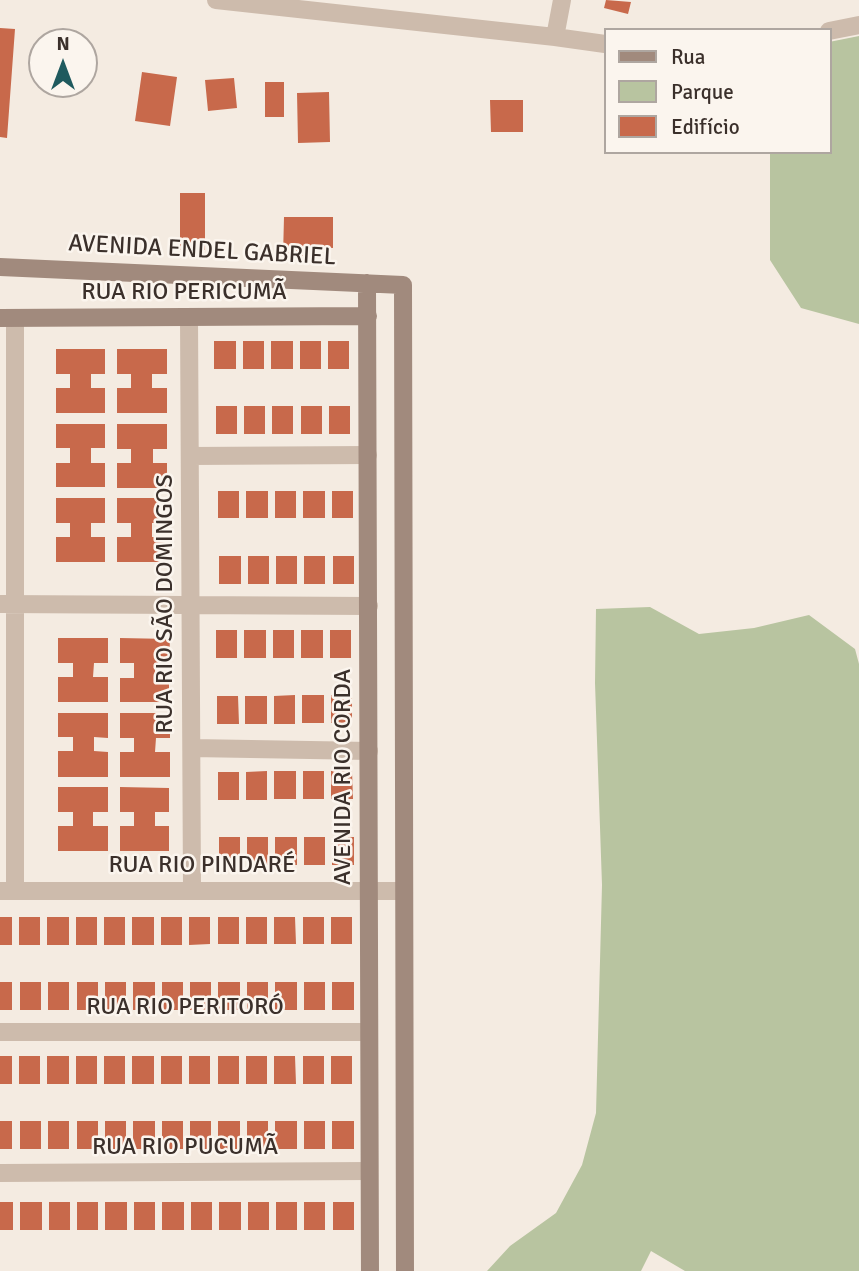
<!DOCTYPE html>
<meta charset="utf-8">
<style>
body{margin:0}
#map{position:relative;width:859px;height:1271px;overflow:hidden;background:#f4ebe1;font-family:Signika,sans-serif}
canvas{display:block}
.legend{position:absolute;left:604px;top:28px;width:228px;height:126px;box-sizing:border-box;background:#fbf5ee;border:2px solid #aea6a0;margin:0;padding:9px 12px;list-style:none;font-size:21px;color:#3b302b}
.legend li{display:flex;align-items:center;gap:14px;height:35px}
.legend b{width:35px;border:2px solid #aea6a0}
.north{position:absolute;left:28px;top:28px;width:70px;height:70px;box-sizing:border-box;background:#fbf5ee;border:2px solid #aea6a0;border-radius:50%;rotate:0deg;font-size:19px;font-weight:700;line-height:28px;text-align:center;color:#3b302b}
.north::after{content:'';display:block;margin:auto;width:24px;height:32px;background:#1f5a5e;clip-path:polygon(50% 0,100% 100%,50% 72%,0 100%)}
</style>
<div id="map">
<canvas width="859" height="1271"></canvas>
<ul class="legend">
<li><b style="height:9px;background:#a18a7d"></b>Rua</li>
<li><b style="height:19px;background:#b8c4a0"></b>Parque</li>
<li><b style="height:19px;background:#c8694b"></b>Edifício</li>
</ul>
<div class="north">N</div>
</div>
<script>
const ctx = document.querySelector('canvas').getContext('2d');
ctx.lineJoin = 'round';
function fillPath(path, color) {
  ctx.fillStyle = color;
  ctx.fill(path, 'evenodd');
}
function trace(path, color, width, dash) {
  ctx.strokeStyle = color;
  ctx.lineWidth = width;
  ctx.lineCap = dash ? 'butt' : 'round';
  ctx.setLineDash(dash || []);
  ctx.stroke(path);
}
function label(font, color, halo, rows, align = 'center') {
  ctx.font = font + ' Signika,sans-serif';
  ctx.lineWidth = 5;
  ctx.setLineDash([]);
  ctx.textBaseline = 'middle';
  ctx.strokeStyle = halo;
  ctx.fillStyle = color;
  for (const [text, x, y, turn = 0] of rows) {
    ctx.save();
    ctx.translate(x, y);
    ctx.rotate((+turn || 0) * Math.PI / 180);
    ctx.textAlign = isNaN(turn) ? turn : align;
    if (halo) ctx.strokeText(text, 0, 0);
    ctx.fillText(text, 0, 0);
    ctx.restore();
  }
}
const green = new Path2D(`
 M859 36V324L801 308 770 260V152H829V42Z
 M650 607 699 634 754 628 809 615 855 649 859 664V1271H685L651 1251 641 1271H487L510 1246 556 1213 582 1165 596 1113 602 885 595 683 596 609Z`);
const building = new Path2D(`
 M606 0 631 2 628 14 604 8Z
 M0 28 15 29 7 138 0 137Z
 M142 72 177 77 170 126 135 121Z
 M234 78 237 108 208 111 205 80Z
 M265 82H284V117H265Z
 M329 92 330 142 298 143 297 93Z
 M490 100H523V132H491Z
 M180 193H205V250H180Z
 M284 217H333V248L316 247V256H283Z
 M214 341H236V369H214Z
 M243 341H264V369H243Z
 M271 341H293V369H271Z
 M300 341H321V369H300Z
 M328 341H349V369H328Z
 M56 349H105V374H91V388H105V413H56V388H70V374H56Z
 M117 349H167V374H152V388H167V413H117V388H131V374H117Z
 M216 406H237V434H216Z
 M244 406H265V434H244Z
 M272 406H293V434H272Z
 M301 406H322V434H301Z
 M329 406H350V434H329Z
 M56 424H105V448H91V463H105V487H56V463H70V448H56Z
 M117 424H167V449H153V463H167V488H117V463H131V449H117Z
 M218 491H239V518H218Z
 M246 491H268V518H246Z
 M275 491H296V518H275Z
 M303 491H325V518H303Z
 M332 491H353V518H332Z
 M56 498H105V523H91V537H105V562H56V537H70V523H56Z
 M117 498H167V523H152V537H167V562H117V537H131V523H117Z
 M219 556H241V584H219Z
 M248 556H269V584H248Z
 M276 556H297V584H276Z
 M304 556H325V584H304Z
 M333 556H354V584H333Z
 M216 630H237V658H216Z
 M244 630H266V658H244Z
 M273 630H294V658H273Z
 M301 630H323V658H301Z
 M330 630H351V658H330Z
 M58 638H108V663H94L93 677H108V702H58V677H73V663H58Z
 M120 638 170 639 169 663H155V678H169V702H120V678H134V663H120Z
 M295 695V724H274V696Z
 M302 695H324V723H302Z
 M331 695H352V723H331Z
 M217 696H238L239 724H217Z
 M245 696H267V724H245Z
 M58 713H108V738L94 737V751L108 752V777H58V751H73V737H58Z
 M120 713H170V738H156L155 752H170V777H120V752H134V738H120Z
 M267 771V800H246V772Z
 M274 771H296V799H274Z
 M303 771H324V799H303Z
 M331 771H352L353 799H331Z
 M218 772H239V800H218Z
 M58 787H108V812H93V826H108V851H58V826H73V812H58Z
 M120 787 169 788V812H155V826H169V851H120V826H134V812H120Z
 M219 837H240V865H219Z
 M247 837H268V865H247Z
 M275 837H297V865H275Z
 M304 837H325V865H304Z
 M332 837H354V865H332Z
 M0 917H12V945H0Z
 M19 917H40V945H19Z
 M47 917H69V945H47Z
 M76 917H97V945H76Z
 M104 917H125V945H104Z
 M132 917H154V945H132Z
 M161 917H182V945H161Z
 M189 917H210V944L189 945Z
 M218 917H239V944H218Z
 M246 917H267V944H246Z
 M274 917H295L296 944H274Z
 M303 917H324V944H303Z
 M331 917H352V944H331Z
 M0 982H12V1010H0Z
 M20 982H41V1010H20Z
 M48 982H69V1010H48Z
 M77 982H98V1010H77Z
 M105 982H126V1010H105Z
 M133 982H155V1010H133Z
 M162 982H183V1010H162Z
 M190 982H211V1010H190Z
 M218 982H240V1010H218Z
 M247 982H268V1010H247Z
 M275 982H297V1010H275Z
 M304 982H325V1010H304Z
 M332 982H354V1010H332Z
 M0 1056H12V1084H0Z
 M19 1056H40V1084H19Z
 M47 1056H69V1084H47Z
 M76 1056H97V1084H76Z
 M104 1056H125V1084H104Z
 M132 1056H154V1084H132Z
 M161 1056H182V1084H161Z
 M189 1056H210V1084H189Z
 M218 1056H239V1084H218Z
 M246 1056H267V1084H246Z
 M274 1056H295L296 1084H274Z
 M303 1056H324V1084H303Z
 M331 1056H352V1084H331Z
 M0 1121H12V1149H0Z
 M20 1121H41V1149H20Z
 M48 1121H69V1149H48Z
 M77 1121H98V1149H77Z
 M105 1121H126V1149H105Z
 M133 1121H155V1149H133Z
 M162 1121H183V1149H162Z
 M190 1121H211V1149H190Z
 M218 1121H240V1149H218Z
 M247 1121H268V1149H247Z
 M275 1121H297V1149H275Z
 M304 1121H325V1149H304Z
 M332 1121H354V1149H332Z
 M0 1202H13V1230H0Z
 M20 1202H42V1230H20Z
 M49 1202H70V1230H49Z
 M77 1202H98V1230H77Z
 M105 1202H127V1230H105Z
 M134 1202H155V1230H134Z
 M162 1202H184V1230H162Z
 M191 1202H212V1230H191Z
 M219 1202H241V1230H219Z
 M248 1202H269V1230H248Z
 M276 1202H297V1230H276Z
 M304 1202H325V1230H304Z
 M333 1202H354V1230H333Z`);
const street = new Path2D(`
 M216 0 555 37 605 44
 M829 31 859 25
 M555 37 562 0
 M189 317 192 890
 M190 456 368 455
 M0 604 369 606
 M192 748 369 751
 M0 891H404
 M15 891V318
 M0 1032H369
 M0 1173 369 1171`);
const secondary = new Path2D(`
 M0 267 403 285 405 1271
 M367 283 370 1271
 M0 318 368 316`);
const streetNames = [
 ["AVENIDA ENDEL GABRIEL",202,251,3],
 ["RUA RIO PERICUMÃ",184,293],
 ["RUA RIO SÃO DOMINGOS",166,604,-90],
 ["AVENIDA RIO CORDA",344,777,-90],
 ["RUA RIO PINDARÉ",202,866],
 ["RUA RIO PERITORÓ",185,1008],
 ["RUA RIO PUCUMÃ",185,1148]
];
fillPath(green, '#b8c4a0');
fillPath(building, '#c8694b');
trace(street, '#cdbbac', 18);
trace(secondary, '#a18a7d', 18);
label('24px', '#3b302b', '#fbf5ee', streetNames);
</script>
